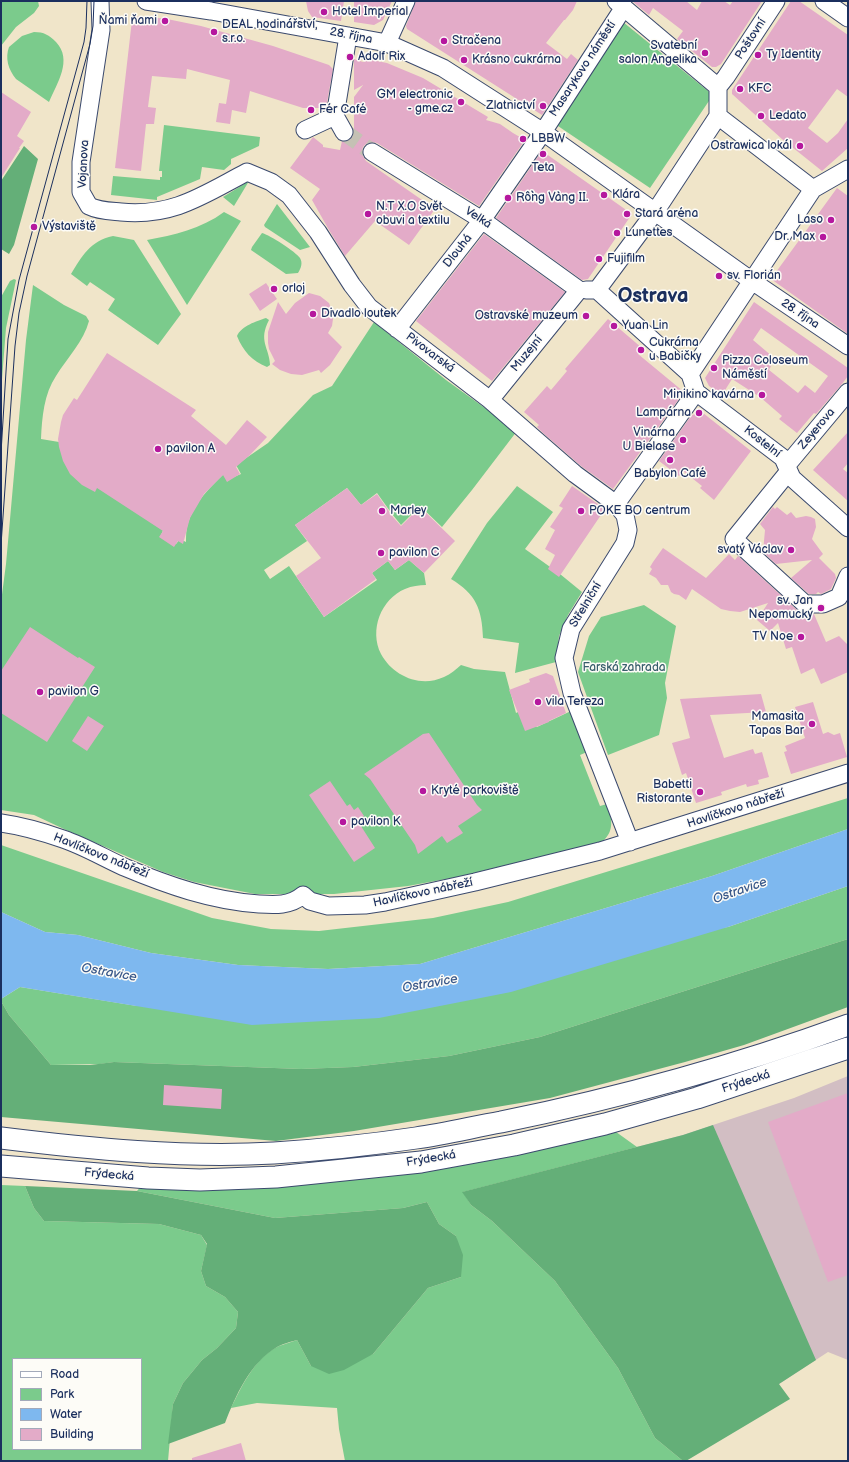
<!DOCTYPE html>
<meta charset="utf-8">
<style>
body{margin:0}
#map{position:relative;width:849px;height:1462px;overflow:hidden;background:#f0e5c9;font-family:"Balsamiq Sans",sans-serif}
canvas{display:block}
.frame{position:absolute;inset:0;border:2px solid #1b2f5e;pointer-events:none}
.legend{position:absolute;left:12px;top:1358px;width:130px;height:92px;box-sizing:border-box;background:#fdfcf7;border:1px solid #a3aaba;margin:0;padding:5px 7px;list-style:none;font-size:12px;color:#1b2f5e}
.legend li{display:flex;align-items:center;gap:8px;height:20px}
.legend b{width:20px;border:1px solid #a3aaba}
</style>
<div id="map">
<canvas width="849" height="1462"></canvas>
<div class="frame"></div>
<ul class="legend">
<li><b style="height:5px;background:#fff"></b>Road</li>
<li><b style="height:11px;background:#7bcb8c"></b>Park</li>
<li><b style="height:11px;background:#7eb8ef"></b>Water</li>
<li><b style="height:11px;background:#e3abc8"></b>Building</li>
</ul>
</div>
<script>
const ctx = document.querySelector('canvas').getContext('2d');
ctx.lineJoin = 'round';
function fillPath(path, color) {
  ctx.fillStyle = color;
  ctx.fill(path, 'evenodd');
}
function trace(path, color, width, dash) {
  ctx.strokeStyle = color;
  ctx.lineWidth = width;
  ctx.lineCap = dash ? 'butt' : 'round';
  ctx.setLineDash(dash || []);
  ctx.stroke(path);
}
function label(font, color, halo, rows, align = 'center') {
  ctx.font = font + ' "Balsamiq Sans",sans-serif';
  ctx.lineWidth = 3;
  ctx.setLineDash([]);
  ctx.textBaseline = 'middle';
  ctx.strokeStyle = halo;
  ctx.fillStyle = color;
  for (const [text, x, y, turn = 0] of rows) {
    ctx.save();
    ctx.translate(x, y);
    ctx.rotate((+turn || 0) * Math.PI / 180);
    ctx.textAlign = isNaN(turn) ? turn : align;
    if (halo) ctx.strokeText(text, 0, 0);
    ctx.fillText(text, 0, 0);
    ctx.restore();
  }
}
const industrial = new Path2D(`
 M848 1076V1360L828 1352 779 1384 637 1147 683 1135 794 1098Z`);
const green = new Path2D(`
 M5 1H38L39 6 34 13 16 27 1 46V2Z
 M623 22 713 95 650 188 555 124Z
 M34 32C44 32 49 35 56 42 73 60 57 83 49 102L16 79C8 69 5 58 9 47L22 36Z
 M164 125 260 137 259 146 231 159V164L224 170 202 167 200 179 157 197V200L111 195 113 176 160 180V177H162V171H159Z
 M249 181 234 206 223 197Z
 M277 204 310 247 300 250 265 227 264 225Z
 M224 212 241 221 187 305 147 240C174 235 201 229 224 212Z
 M262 233C270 235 296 252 300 258 303 263 301 268 298 273L286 274 251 250 252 247Z
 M113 236 134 240 181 314 158 345 108 310 115 299 90 282 87 286 71 274C82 256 90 241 113 236Z
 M14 279 16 280 6 328 1 392V297L10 281Z
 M33 285 64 305 86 316 89 321C84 341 67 358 56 376 44 394 42 417 41 439L59 442 98 485 164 528 161 535 176 544 180 539 186 542C186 536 186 529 188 523 194 503 210 487 225 473L229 479 241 474 236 465 268 443 313 395 332 386 374 322 446 380 517 431 472 490 442 527 420 506 401 525 392 514 377 493 361 505 347 488 295 525 307 541 264 570 270 579 289 566 324 617 377 580 372 573 388 561 395 570 409 560 424 573 426 585C419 585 412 586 405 589 381 599 369 630 381 654 393 676 420 688 444 677 451 674 456 669 461 665L474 669 505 672 516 713 518 712 537 727 571 711 587 752 580 755 600 806 607 804C612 818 615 831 602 842L457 877 408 886 334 894H255L194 882 163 872 66 830 34 815 1 810V602L6 564 26 340Z
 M266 318 269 320C258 341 269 347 270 365L267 367C252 361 243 351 237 336 241 326 257 321 266 318Z
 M517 486 553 512 525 549 560 574 582 592 568 615 559 636 556 662 515 673 519 643 483 638C482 609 476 594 451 579L487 523Z
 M644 605 676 626 665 683 667 698 659 735 608 755 578 672 589 636 601 617Z
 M848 798V829L712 876 420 964 328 969 238 965 151 953 78 935 45 932 1 912V845L212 918 271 929 319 931 433 918 508 902Z
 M848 886V939L540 1037 449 1056 353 1067 301 1069 114 1062 100 1064 51 1065 9 1015 1 1001V999L20 987 137 1006 728 927Z
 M605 1124 637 1147 463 1192 471 1205 492 1221 555 1281 618 1368 655 1438 683 1461H345L339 1429 337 1408 257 1403 231 1408C242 1386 255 1357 279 1346 285 1344 291 1342 297 1340L311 1366 373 1354 428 1288 461 1277 456 1236 439 1224 427 1202 403 1208 275 1218 137 1191 148 1178 276 1177Z
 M1 1185 25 1186 34 1208 44 1221 159 1224 201 1235 207 1245 201 1271 206 1286 225 1297 238 1312 236 1328 217 1348 202 1360 183 1383 173 1404 168 1461H1ZM13 1359H141V1449H13Z`);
const forest = new Path2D(`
 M24 146 38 159 14 245 9 254 1 249V181Z
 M848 939V1007L744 1045 685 1062 550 1098 354 1131 276 1141 1 1117V1001L9 1015 51 1065H90L114 1062 301 1069 353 1067 449 1056 540 1037Z
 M713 1125 816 1360 779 1384 790 1399 686 1461H683L655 1438 618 1368 555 1281 492 1221 471 1205 462 1192 683 1135Z
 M25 1186 137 1191 275 1218 403 1208 427 1202 439 1224 456 1236 463 1255 461 1277 428 1288 373 1354 344 1370 329 1374 311 1366 297 1340C290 1342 282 1344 277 1347 250 1363 236 1395 225 1423L168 1444 173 1404 183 1383 202 1360 217 1348 236 1328 238 1312 225 1297 206 1286 201 1271 207 1244 201 1235 159 1224 44 1221 34 1208Z`);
const water = new Path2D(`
 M848 829V886L728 927 511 992 379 1018 252 1025 20 987 1 999V912L45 932 78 935 151 953 238 965 328 969 420 964 712 876Z`);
const building = new Path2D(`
 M306 1H344L341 21 312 17 308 11Z
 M354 1H392L383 20 374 25 354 22Z
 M416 1H577L573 10 565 20H564L546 43 567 59 571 54 578 60 542 115 407 29 406 26Z
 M632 1H686L697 10 702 1H724L730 5 733 1H762L721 64 716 67H712L677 39 683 31 653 8 649 15Z
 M791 1H799L848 35V97L837 89 808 128 827 143 838 133 848 119V148L822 171 782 139 732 94V90Z
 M139 16 167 19 201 26 273 46 329 65 333 69 326 108H303L250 91 246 113 232 110 230 124 216 122 219 103 226 104 230 80 187 69 186 79 152 76 148 107 156 108 154 124H146L141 171 115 168 132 20Z
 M354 59 363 62 373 59 377 61 387 63 423 78 488 117 486 120 500 124 513 133 525 140 479 206 377 143 372 142 367 143 363 147 362 151 363 156 366 161 435 209 409 245 375 221 345 256 329 230 312 200 320 189 290 168 313 137 323 145V147L340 150 342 141H349L353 137 354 141V97L363 85 354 90Z
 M1 92 31 112 17 136 24 141 19 148H20L1 178Z
 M542 151 632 214 588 279 582 280 496 218Z
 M837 188 848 196V334L771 279Z
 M484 234 565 292 492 381 416 321Z
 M266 283 277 299 260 311 249 294Z
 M309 293 320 296 329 303 332 311 333 319 332 326 328 333 342 347 330 365 321 373 319 370 302 375 291 374 280 370 272 364 275 361 269 349 268 343V332L278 302 286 314 295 303Z
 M754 302 848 368V376L842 384 816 414 814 413 797 433 779 419 782 416 760 397 732 379 722 395 709 386 705 378ZM761 328 828 376 815 393 805 385 798 393 769 370 771 366 768 364 773 357 753 340Z
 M608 319 642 348 638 354 684 392 613 489 581 466 543 433 537 427 539 425 524 412 547 386 551 390 567 371 565 369Z
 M107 353 196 410 191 416 226 445 247 420 267 437 250 455 236 467 240 474 227 482 223 475 204 494 190 518 183 544 178 541 174 547 159 537 163 531 97 488 95 492 82 485 70 474 63 461 59 447 58 439 61 422 63 415 74 398 77 400Z
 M698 412 703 413 751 451 714 500 700 488 702 486 683 471 679 476 659 461 691 416Z
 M848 432V463L843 469 848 473V501L813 470Z
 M572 486 605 509 559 577 548 569 555 555 545 549 555 530 550 527 563 508 559 506Z
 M347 488 361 505 377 494 393 517 401 526 420 507 455 541 424 573 409 560 395 570 388 561 372 573 376 579 324 617 296 576 321 558 295 525Z
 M773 507 775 509 777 507 787 515 791 512 796 518 806 516 811 517 815 519 816 527 812 539 823 554 819 558 835 574 836 578 831 589 821 594 818 592 816 594H809L791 578 812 560 776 564 763 552 765 530 760 524Z
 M663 548 706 578 729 554 735 560 738 556 798 611 805 614H814L826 642 839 636 848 645V672L821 684 814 668 801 674 792 647 786 649 778 623 770 631 757 620 768 603 740 612 730 611 721 609 692 589 686 600 679 595 674 594 671 592 668 585H661L656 578 649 574 652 569 650 567 653 562Z
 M30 627 78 658 79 657 95 667 47 742 1 713V671Z
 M546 673 553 676 566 713 549 721V722L525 731 509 690 530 682 529 679Z
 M761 694 766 712 710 715 724 758 753 749 755 754 762 752 769 777 758 780 759 784 747 787 746 784 721 792 722 795 696 803 686 773 682 775 672 743 690 738 680 699Z
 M813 702 823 734 828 732 834 735 840 733 847 757 791 774 784 752 787 751 785 746 805 738 795 707Z
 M88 716 104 726 87 751 72 741Z
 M429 733 477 805 482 810 458 826 463 833 447 843 442 836 418 854 415 845 370 779 364 774 423 734Z
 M330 781 347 806 350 804 354 810 358 807 364 816 359 823 375 848 354 862 309 795Z
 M164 1085 222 1089 221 1109 163 1105Z
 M848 1093V1275L828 1282 768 1122Z
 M241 1443 246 1461H192V1458Z`);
const minorTunnel = new Path2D(`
 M344 132 372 152`);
const minor = new Path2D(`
 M100 1 101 30 81 162V192L89 206C99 211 110 211 121 212 173 217 203 195 247 172L271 182 289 195 318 232 352 285 369 307 490 400 575 474 616 504 625 515 628 530 625 543 571 629 564 658 572 693 630 842
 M146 1 211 11 387 43 443 68 543 132 752 281 848 346
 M616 1 718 87
 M824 1 848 18
 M387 43 406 1
 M335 116 348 36
 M335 116 344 132
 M718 116 813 189
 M305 130 335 116
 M372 152 482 220 579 290
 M848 169 813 189 690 374 696 392 783 458 792 478 848 528
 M586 290H597L690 374
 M597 290 655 212 718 116V87L726 77 776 1
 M397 329 482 220 543 132 624 7
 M490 400 579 290
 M787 465 848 392
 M789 471 734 539 805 604H823L839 597 848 576
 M616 504 696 392
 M1 823C22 826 43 832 63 839 84 846 104 858 124 867 167 885 212 901 259 904 275 905 290 906 303 895L310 901 328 906 365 905 385 902 475 882 600 851 848 773`);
const major = new Path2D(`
 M1 1138C90 1149 184 1158 274 1153 321 1150 369 1145 416 1138 445 1134 473 1127 501 1122 619 1098 735 1066 848 1025
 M1 1166 148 1178 200 1180 276 1177 421 1162 514 1145 605 1124 697 1098 848 1048`);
const tram = new Path2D(`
 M1 453 8 339 19 280 84 42 86 28 87 1
 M1 545 15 346 19 313 27 276 90 44 93 26 94 1`);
const markers = [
 [324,12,4,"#b5179e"],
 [165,21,4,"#b5179e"],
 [214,32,4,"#b5179e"],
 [444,41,4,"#b5179e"],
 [705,53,4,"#b5179e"],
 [758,55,4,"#b5179e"],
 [350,57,4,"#b5179e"],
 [464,60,4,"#b5179e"],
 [740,89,4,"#b5179e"],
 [461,102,4,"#b5179e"],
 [543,106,4,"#b5179e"],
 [311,110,4,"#b5179e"],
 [761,116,4,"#b5179e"],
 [523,139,4,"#b5179e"],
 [800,146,4,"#b5179e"],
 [543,154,4,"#b5179e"],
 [604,195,4,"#b5179e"],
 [508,198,4,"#b5179e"],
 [368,214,4,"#b5179e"],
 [627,214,4,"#b5179e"],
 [831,220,4,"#b5179e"],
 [34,227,4,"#b5179e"],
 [617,233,4,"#b5179e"],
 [823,237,4,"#b5179e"],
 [599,259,4,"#b5179e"],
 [719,276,4,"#b5179e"],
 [274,289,4,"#b5179e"],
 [313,314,4,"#b5179e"],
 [586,316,4,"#b5179e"],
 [614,326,4,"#b5179e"],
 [641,350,4,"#b5179e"],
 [714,368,4,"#b5179e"],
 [762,395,4,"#b5179e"],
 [699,413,4,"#b5179e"],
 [683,440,4,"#b5179e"],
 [158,449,4,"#b5179e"],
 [670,460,4,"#b5179e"],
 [382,511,4,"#b5179e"],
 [581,511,4,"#b5179e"],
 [791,550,4,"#b5179e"],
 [381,553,4,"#b5179e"],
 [821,608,4,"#b5179e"],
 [801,637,4,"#b5179e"],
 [40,692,4,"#b5179e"],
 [538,702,4,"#b5179e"],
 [812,724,4,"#b5179e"],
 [423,791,4,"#b5179e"],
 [700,792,4,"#b5179e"],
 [343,822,4,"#b5179e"]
];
const poiNames = [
 ["Hotel Imperial",332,12],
 ["Ňami ňami",157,21,"right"],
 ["DEAL hodinářství,",222,25],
 ["s.r.o.",222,39],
 ["Stračena",452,41],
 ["Svatební",697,46,"right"],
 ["salon Angelika",697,60,"right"],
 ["Ty Identity",766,55],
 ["Adolf Rix",358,57],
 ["Krásno cukrárna",472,60],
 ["KFC",748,89],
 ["GM electronic",453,95,"right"],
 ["- gme.cz",453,109,"right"],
 ["Zlatnictví",535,106,"right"],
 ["Fér Café",319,110],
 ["Ledato",769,116],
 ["LBBW",531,139],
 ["Ostrawica lokál",792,146,"right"],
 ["Teta",543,168,"center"],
 ["Klára",612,195],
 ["Rồng Vàng II.",516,198],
 ["N.T X.O Svět",376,207],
 ["obuvi a textilu",376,221],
 ["Stará aréna",635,214],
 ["Laso",823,220,"right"],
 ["Výstaviště",42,227],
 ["Lunettes",625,233],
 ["Dr. Max",815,237,"right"],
 ["Fujifilm",607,259],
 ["sv. Florián",727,276],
 ["orloj",282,289],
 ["Divadlo loutek",321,314],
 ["Ostravské muzeum",578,316,"right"],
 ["Yuan Lin",622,326],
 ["Cukrárna",649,343],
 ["u Babičky",649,357],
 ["Pizza Coloseum",722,361],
 ["Náměstí",722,375],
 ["Minikino kavárna",754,395,"right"],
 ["Lampárna",691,413,"right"],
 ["Vinárna",675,433,"right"],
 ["U Bielase",675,447,"right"],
 ["pavilon A",166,449],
 ["Babylon Café",670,474,"center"],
 ["Marley",390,511],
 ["POKE BO centrum",589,511],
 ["svatý Václav",783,550,"right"],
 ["pavilon C",389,553],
 ["sv. Jan",813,601,"right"],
 ["Nepomucký",813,615,"right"],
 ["TV Noe",793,637,"right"],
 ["pavilon G",48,692],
 ["vila Tereza",546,702],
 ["Mamasita",804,717,"right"],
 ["Tapas Bar",804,731,"right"],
 ["Babetti",692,785,"right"],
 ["Ristorante",692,799,"right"],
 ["Kryté parkoviště",431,791],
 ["pavilon K",351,822]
];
const streetNames = [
 ["28. října",351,36,11],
 ["Poštovní",751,39,-57],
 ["Masarykovo náměstí",583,69,-57],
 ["Vojanova",84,164,-87],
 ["Velká",478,218,33],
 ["Dlouhá",458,251,-52],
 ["28. října",800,314,34],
 ["Pivovarská",430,353,37],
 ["Muzejní",527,354,-51],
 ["Zeyerova",817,429,-50],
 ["Kostelní",762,442,38],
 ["Střelniční",586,605,-59],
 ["Havlíčkovo nábřeží",736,809,-18],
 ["Havlíčkovo nábřeží",101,856,22],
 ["Havlíčkovo nábřeží",423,893,-12],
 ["Frýdecká",746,1082,-18],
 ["Frýdecká",431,1159,-9],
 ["Frýdecká",109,1175,5]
];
const parkNames = [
 ["Farská zahrada",624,668]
];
const waterNames = [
 ["Ostravice",740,891,-19],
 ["Ostravice",109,973,10],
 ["Ostravice",430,984,-10]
];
const townNames = [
 ["Ostrava",653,297]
];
fillPath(industrial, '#d2bec3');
fillPath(green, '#7bcb8c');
fillPath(forest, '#64af78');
fillPath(water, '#7eb8ef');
fillPath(building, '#e3abc8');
trace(minorTunnel, '#c5c1b4', 17, [17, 8]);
trace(minor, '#3b4a6e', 19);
trace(major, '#3b4a6e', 23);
trace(minor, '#fff', 17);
trace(major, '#fff', 21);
trace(tram, '#1b2f5e', 1);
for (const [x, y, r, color] of markers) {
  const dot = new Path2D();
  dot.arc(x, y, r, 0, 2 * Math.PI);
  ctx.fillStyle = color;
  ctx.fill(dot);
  trace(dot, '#fdfcf7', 1.5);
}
label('12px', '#1b2f5e', '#fdfcf7', poiNames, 'left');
label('12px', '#1b2f5e', '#fdfcf7', streetNames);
label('12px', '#385e6c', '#fdfcf7', parkNames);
label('italic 13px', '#39588a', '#fdfcf7', waterNames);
label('bold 20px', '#1b2f5e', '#fdfcf7', townNames);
</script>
